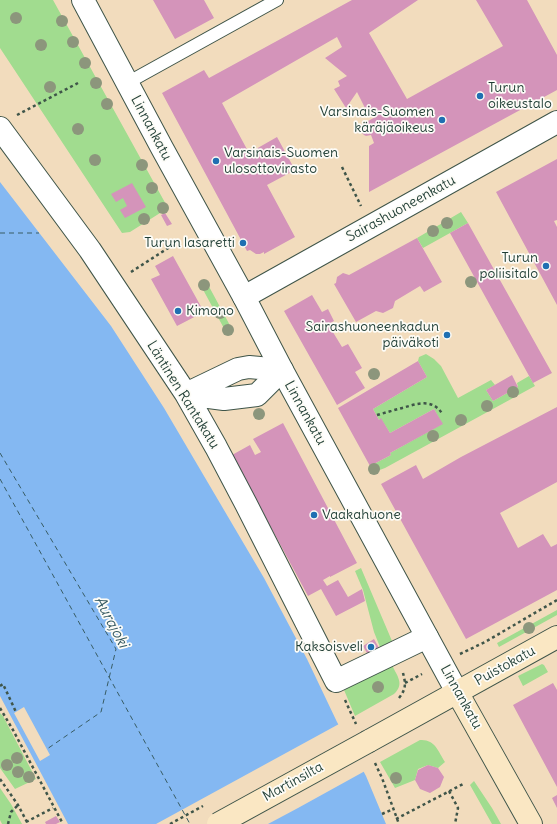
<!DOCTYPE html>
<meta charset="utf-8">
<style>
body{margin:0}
canvas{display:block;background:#f2dcbd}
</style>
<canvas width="557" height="824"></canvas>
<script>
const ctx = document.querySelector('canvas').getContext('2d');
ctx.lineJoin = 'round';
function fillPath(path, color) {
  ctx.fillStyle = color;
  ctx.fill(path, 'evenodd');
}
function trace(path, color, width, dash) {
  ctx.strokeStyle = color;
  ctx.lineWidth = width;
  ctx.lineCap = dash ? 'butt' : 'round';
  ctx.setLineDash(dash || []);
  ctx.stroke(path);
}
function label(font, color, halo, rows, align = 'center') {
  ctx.font = font + ' Delius,sans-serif';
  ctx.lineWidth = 3.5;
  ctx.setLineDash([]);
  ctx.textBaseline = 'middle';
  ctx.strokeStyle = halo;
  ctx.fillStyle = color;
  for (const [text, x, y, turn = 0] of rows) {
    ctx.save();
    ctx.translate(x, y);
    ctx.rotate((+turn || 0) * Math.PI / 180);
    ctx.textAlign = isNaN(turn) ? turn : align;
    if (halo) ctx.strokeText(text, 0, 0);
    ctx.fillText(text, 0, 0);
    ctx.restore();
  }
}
const green = new Path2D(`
 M0 0H53L168 208 130 232 122 233 0 48Z
 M461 212 468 223 423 248 417 238Z
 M206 281 233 331 227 334 200 284Z
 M426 354 434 359 441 366 458 398 491 380 495 385 486 390 493 401 518 387 517 383 529 376 535 386 385 468 377 471H374L370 466 391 455 390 453 442 424 434 409 390 433 381 419 379 420 373 409 427 377 418 361 419 357Z
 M361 568 392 641 380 647 374 632 363 590 355 571Z
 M557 610V615L499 647 497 643Z
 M542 664 544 665 548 672 523 686 518 676Z
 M392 665C397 676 405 684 394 694L355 716 344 690Z
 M0 713 3 716 36 779 15 789 0 768Z
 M420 740C435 739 438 751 445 762L438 768 428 765 418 769 415 780 395 788 380 762Z
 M474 781 492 808 501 824H492L470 785Z
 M0 788 11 804 22 824H2L0 820Z`);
const water = new Path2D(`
 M0 182 111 326 164 408 264 578 307 659 337 722 366 776 386 824H68L0 696Z`);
const pier = new Path2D(`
 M24 707 50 755 40 761 14 713Z
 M339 724 365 771 298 808 268 824H156Z`);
const ferry = new Path2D(`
 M0 233H39
 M0 453 116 649 101 712 47 749
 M0 479 190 824`);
const building = new Path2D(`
 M153 0H204L214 18 175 39Z
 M352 0H418L369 33 407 99 503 46 476 0H527L557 55V90L369 192V146L374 143 371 135 366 136 364 135 361 132 360 130 361 125 363 124 377 116 374 111 368 114 357 92 346 108 334 89 340 86 338 81 347 76 325 58 342 47 337 37 222 103 249 153 277 137 295 170 267 185 295 237 264 254V252L260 254H256L250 250 247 251 162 93 204 70 209 78Z
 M557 159V220L554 221 557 227V305L496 192Z
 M132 183 146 207 125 218 120 210 127 206 123 198 116 202 111 194Z
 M165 213 172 224 167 226 161 215Z
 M468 223 552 373 533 383 450 233Z
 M417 238 442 282 424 292 420 286 395 301 393 308 383 313 376 311 356 322 334 284 336 283 337 277 343 273 349 275Z
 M173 256 204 312 177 326 151 279 160 275 155 266Z
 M312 295 322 312 328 309 334 321 328 324 342 347 348 344 362 368 355 372 365 388 337 405 284 311Z
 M418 361 427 377 373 409 379 420 381 418 390 433 434 409 443 424 390 453 391 455 370 466 338 408Z
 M512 375 518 387 493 401 486 390Z
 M557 407V482L500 513 518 548 543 534 551 547 557 544V590L466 639 381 484 416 465 423 479 461 457Z
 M283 423 357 563 330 577V576L323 580 327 586 338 580 348 597 362 589 365 601 336 616 321 589 308 596 232 455 250 445 255 455 261 452 253 439Z
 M374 639 379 648 368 655 363 646Z
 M553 683 557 690V787L513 705Z
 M428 765 438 768 444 777 440 787 430 793 420 789 415 780 418 770Z
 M557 795V808L552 798Z
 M56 816 60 822 56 824H46L45 822Z`);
const path = new Path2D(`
 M17 115 78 83
 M342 167 361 206
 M131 272 176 243
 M377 415C384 413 391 411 398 409 415 405 432 396 443 415
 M460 654 485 642 557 600
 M405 683 422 674
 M0 686 3 684 16 712
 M399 698C406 689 406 684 403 673
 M345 700 356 724
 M0 708 13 730 63 824
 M375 763 382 778 399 824
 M0 779 18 805 28 824
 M449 791 458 808 455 824
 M382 814 393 809
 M396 819 465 783
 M26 822 53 808
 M8 824 11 812 18 805`);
const service = new Path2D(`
 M127 83 277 0`);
const minor = new Path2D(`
 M0 128 90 250 186 394 216 447 246 504 336 681 427 637
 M244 297 557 122
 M186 394 224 399 257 395 282 370
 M186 394 238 369 249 367 282 370`);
const tertiary = new Path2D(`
 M83 0 162 148 244 297 282 370 457 692`);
const secondary = new Path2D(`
 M457 692 531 824
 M369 741 557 637`);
const pathBridge = new Path2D(`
 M170 824 203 806`);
const secondaryBridge = new Path2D(`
 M218 824 369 741`);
const trees = [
 [16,18],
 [62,21],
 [73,42],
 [41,45],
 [85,63],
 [96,83],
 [50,87],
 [107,104],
 [78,129],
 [95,160],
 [142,165],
 [152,188],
 [163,208],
 [144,219],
 [447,223],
 [433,231],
 [471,282],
 [204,285],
 [220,313],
 [228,330],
 [374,374],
 [513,392],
 [487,406],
 [259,414],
 [461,420],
 [433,436],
 [374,469],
 [529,628],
 [378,687],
 [17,758],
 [7,765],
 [18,772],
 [29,777],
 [396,778]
];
const markers = [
 [480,96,4,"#1f6fb2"],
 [442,120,4,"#1f6fb2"],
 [216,161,4,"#1f6fb2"],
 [243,243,4,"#1f6fb2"],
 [546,266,4,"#1f6fb2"],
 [178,311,4,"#1f6fb2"],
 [447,335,4,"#1f6fb2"],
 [314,515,4,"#1f6fb2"],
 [371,647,4,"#1f6fb2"]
];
const poiNames = [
 ["Turun",488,88,"left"],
 ["oikeustalo",488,104,"left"],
 ["Varsinais-Suomen",434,112],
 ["käräjäoikeus",434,128],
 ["Varsinais-Suomen",224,153,"left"],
 ["ulosottovirasto",224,169,"left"],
 ["Turun lasaretti",235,243],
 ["Turun",538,258],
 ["poliisitalo",538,274],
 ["Kimono",186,311,"left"],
 ["Sairashuoneenkadun",439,327],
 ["päiväkoti",439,343],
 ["Vaakahuone",322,515,"left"],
 ["Kaksoisveli",363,647]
];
const streetNames = [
 ["Linnankatu",151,128,62],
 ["Sairashuoneenkatu",401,209,-29],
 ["Läntinen Rantakatu",183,395,58],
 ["Linnankatu",305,413,61],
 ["Puistokatu",505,666,-29],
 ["Linnankatu",461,697,61],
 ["Martinsilta",293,782,-29]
];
const waterNames = [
 ["Aurajoki",111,622,62]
];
fillPath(green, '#a1dc8f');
fillPath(water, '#84b8f2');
fillPath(pier, '#f2dcbd');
trace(ferry, '#385c64', 1, [5, 4]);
fillPath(building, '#d494ba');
trace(service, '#3f5549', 14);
trace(minor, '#3f5549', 24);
trace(tertiary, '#3f5549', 24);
trace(secondary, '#3f5549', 24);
trace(path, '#3f5549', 2.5, [3, 3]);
trace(service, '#fff', 12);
trace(minor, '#fff', 22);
trace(tertiary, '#fff', 22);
trace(secondary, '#fae7c3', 22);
trace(secondaryBridge, '#3f5549', 24, []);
trace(pathBridge, '#3f5549', 2.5, [3, 3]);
trace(secondaryBridge, '#fae7c3', 22);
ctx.fillStyle = '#8c967c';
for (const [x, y] of trees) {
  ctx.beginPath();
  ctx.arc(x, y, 6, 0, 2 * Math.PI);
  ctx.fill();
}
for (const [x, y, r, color] of markers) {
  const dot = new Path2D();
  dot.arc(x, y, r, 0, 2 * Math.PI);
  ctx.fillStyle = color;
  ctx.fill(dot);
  trace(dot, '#fdfcf7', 1.5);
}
label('14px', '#1f3d34', '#fdfcf7', poiNames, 'right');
label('14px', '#1f3d34', '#fdfcf7', streetNames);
label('italic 15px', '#385c64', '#fdfcf7', waterNames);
</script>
